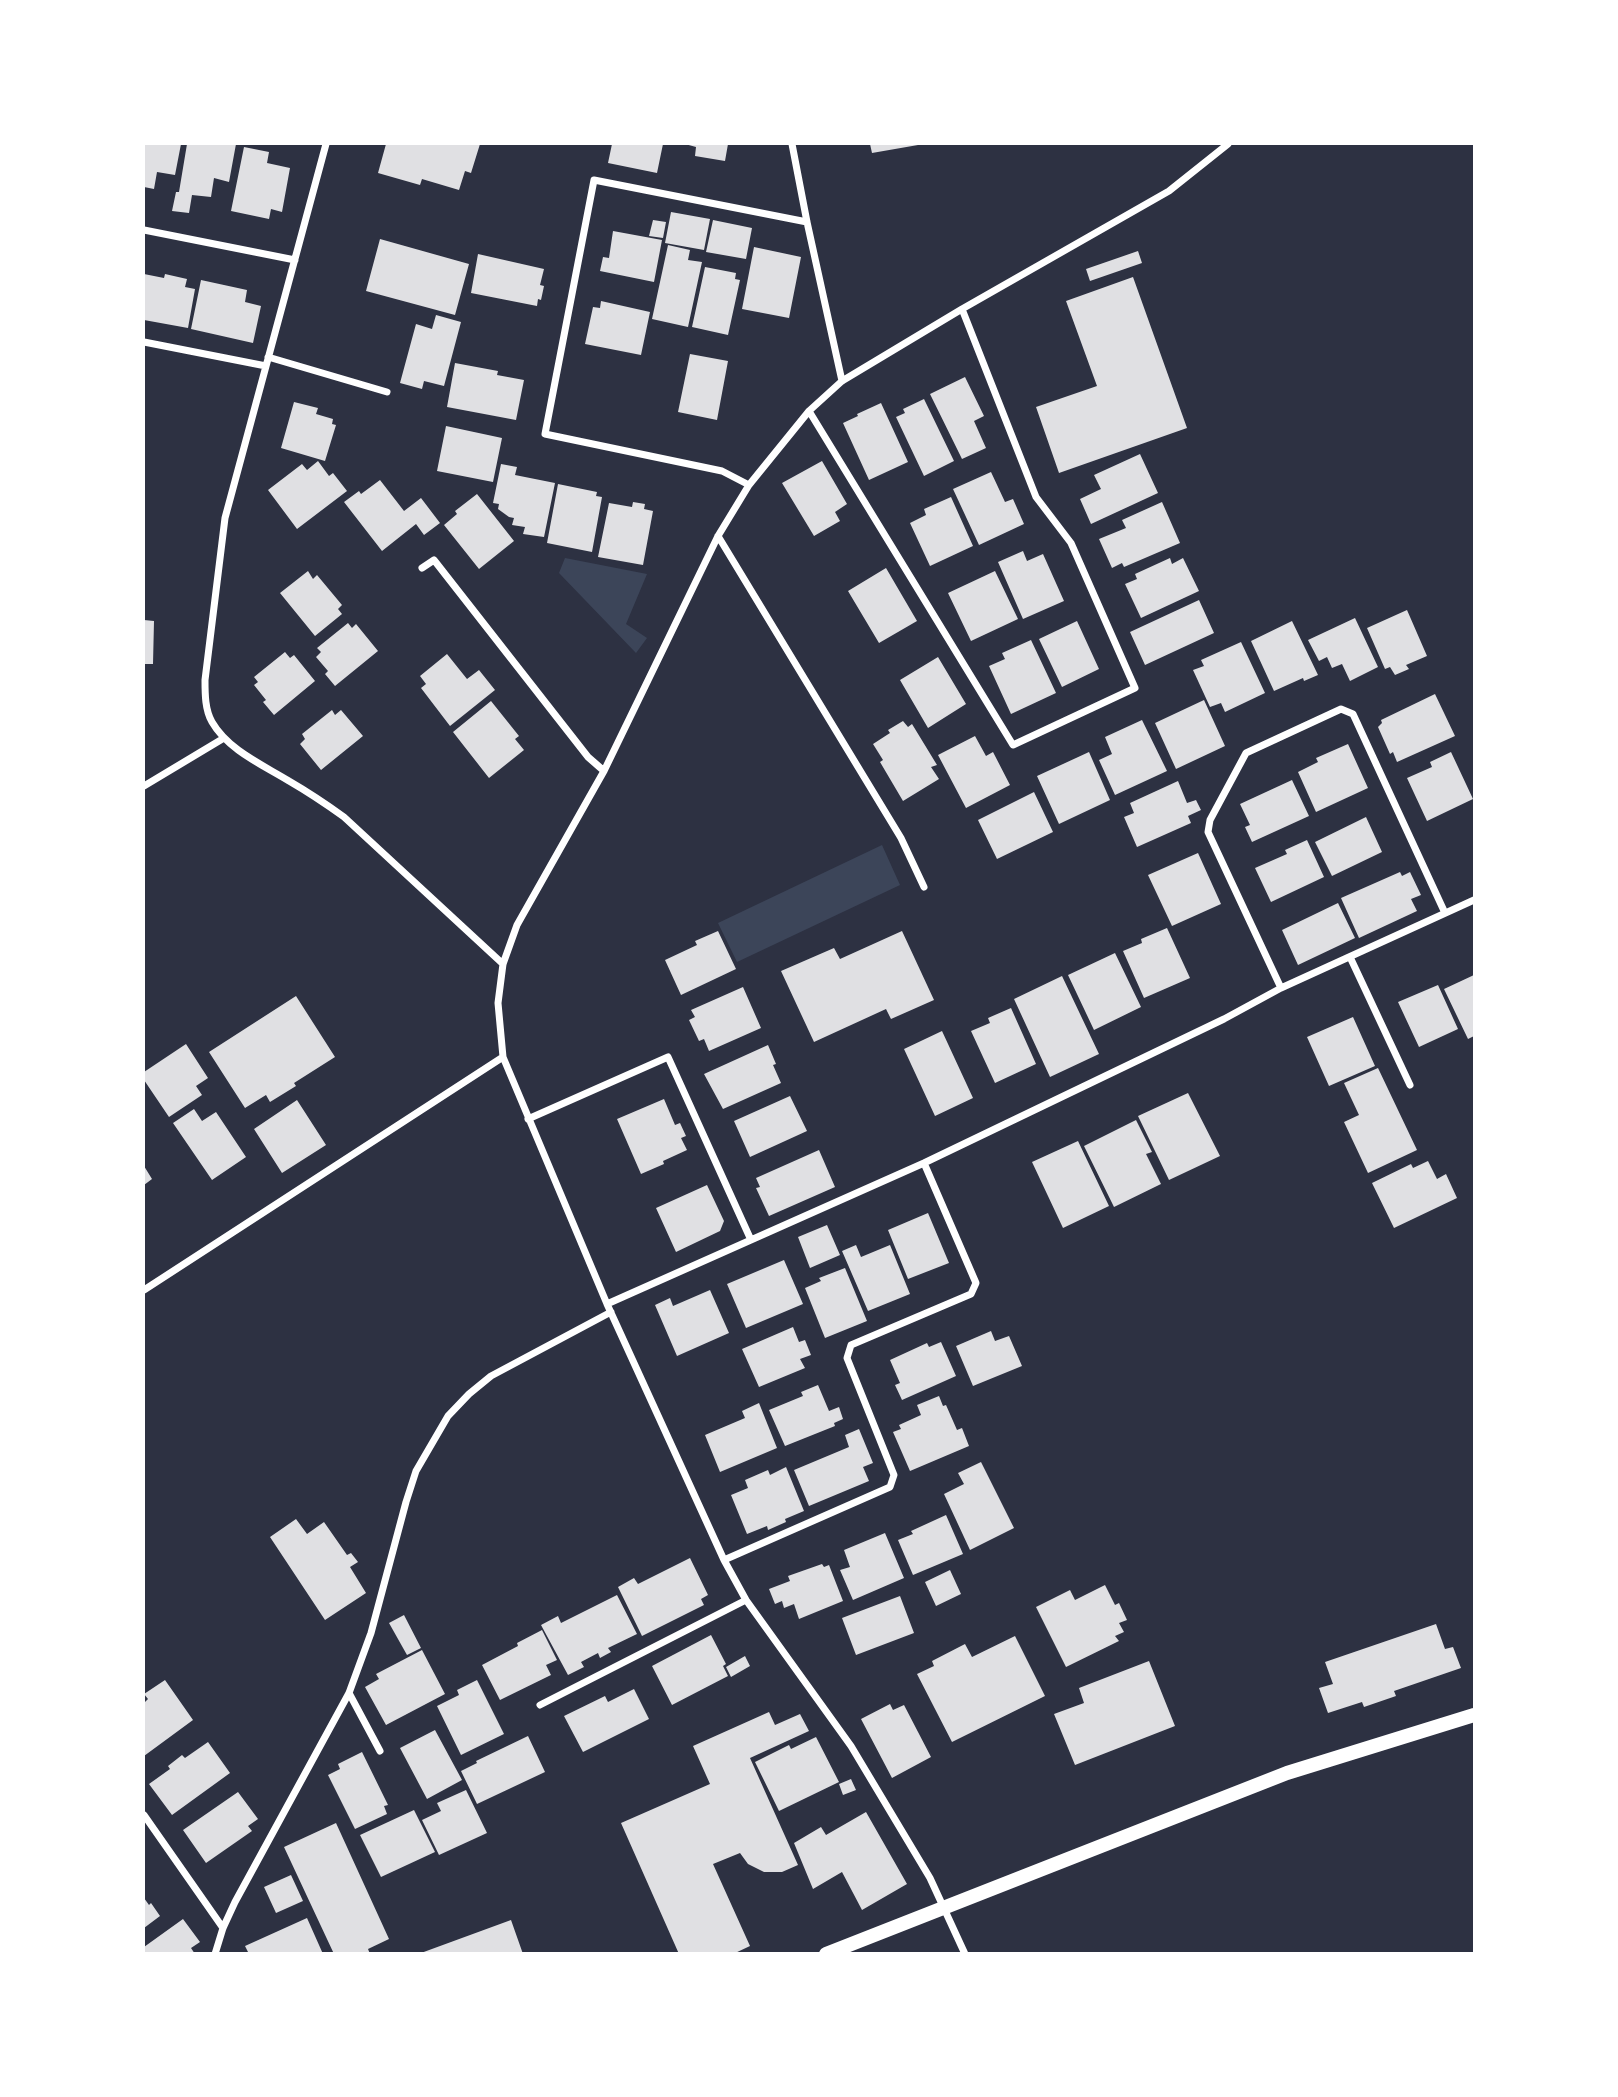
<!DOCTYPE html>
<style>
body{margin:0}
#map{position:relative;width:1618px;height:2097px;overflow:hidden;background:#2d3142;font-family:Quicksand,sans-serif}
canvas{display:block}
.frame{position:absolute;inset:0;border:145px solid #fff;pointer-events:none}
</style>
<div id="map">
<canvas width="1618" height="2097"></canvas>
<div class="frame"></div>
</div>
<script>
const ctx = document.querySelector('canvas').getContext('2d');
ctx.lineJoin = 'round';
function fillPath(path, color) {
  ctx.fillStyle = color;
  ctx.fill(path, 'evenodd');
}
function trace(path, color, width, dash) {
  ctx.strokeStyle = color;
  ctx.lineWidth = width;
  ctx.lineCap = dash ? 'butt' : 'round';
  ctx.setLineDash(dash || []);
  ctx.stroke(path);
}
const green = new Path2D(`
 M565 558 647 574 626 624 647 638 636 653 559 573Z
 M882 845 900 885 737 962 718 923Z`);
const building = new Path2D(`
 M144 144H181L175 175 157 172 154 189 144 187Z
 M187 144H236L229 182 214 178 211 197 192 195 189 213 172 211 176 192H179Z
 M386 144H480L471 173 465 171 459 190 422 179 420 185 378 173Z
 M612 144H663L657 173 608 163Z
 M685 144H728L725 161 695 156 696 147Z
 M870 144H918V145L872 153Z
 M244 147 269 152 267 163 290 168 282 212 271 209 269 219 231 211Z
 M671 212 710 219 704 250 665 243Z
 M653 220 666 222 663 238 649 236Z
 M713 220 752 228 746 259 706 252Z
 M613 231 662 240 654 282 600 271 603 257 609 258Z
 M380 239 469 264 455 315 366 291Z
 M668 245 690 250 688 260 702 262 688 327 652 319Z
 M754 247 801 257 789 318 742 309Z
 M1138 251 1142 263 1090 281 1086 269Z
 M478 254 544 269 540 285 544 286 541 300 538 299 537 306 471 293Z
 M705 267 736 273 735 279 740 280 728 335 692 327Z
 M144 274 164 278 165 274 187 279 185 287 195 289 188 328 144 320Z
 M1133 277 1187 428 1059 473 1036 407 1097 386 1066 301Z
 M201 280 247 290 245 302 261 306 253 343 191 329Z
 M601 301 650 312 641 355 585 344 593 307 600 308Z
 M436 315 461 322 444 386 424 381 422 389 400 383 416 324 432 329Z
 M690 354 728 361 717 420 678 412Z
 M455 363 498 371 497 375 524 380 516 420 447 407Z
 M965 377 984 416 974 421 986 448 962 459 930 394Z
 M924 399 954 461 924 476 896 417 905 413 903 409Z
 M294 402 318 408 316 414 333 419 332 424 336 425 325 461 281 448Z
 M881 403 908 462 869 480 843 423 858 416 857 414Z
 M446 426 502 438 493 482 437 471Z
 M1140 454 1158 493 1091 524 1080 499 1101 489 1094 475Z
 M318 461 329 476 333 473 347 491 297 529 268 490 302 464 307 470Z
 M822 461 847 504 835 512 840 521 814 536 782 483Z
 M501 464 517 467 515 475 555 483 544 537 523 534 525 527 512 525 514 518 509 517 498 509 499 504 493 503Z
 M991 472 1005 502 1013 499 1024 524 979 545 953 489Z
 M380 480 404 511 421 498 440 523 424 535 416 524 382 551 344 502 359 491 361 494Z
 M558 484 597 492 596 496 602 497 592 552 547 543Z
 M477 494 514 541 479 569 444 525 457 514 455 511Z
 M951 497 973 546 930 566 910 523 926 515 924 509Z
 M633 502 645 504 644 509 653 511 643 565 598 557 609 503 632 507Z
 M1162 502 1180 543 1124 567 1122 563 1112 568 1099 539 1126 528 1122 520Z
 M1023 551 1027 561 1043 554 1064 601 1023 619 998 562Z
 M1170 558 1172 564 1183 558 1199 591 1141 618 1125 584 1137 579 1135 574Z
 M886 568 917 621 879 643 848 591Z
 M308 571 313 579 317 575 342 605 338 609 342 614 315 636 280 593Z
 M995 571 1018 619 971 641 948 593Z
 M1199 600 1214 633 1145 665 1130 632Z
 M1407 610 1427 656 1406 665 1409 669 1395 675 1390 667 1385 669 1367 628Z
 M1355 618 1378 667 1350 681 1342 664 1332 668 1327 657 1319 661 1308 640Z
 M144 620 154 621 153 664H144Z
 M1077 621 1099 669 1062 687 1039 639Z
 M1292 621 1318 675 1304 681 1303 678 1274 691 1251 641Z
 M348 623 352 628 356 624 378 651 335 686 325 674 328 671 316 657 321 652 317 648Z
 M1031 640 1056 693 1011 714 989 666 1005 659 1002 653Z
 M1241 642 1265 693 1225 712 1221 703 1210 707 1193 670 1204 666 1201 660Z
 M285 652 290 658 294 655 315 681 274 715 263 702 266 700 254 685 258 682 254 677Z
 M447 654 467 679 479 670 495 690 450 726 421 688 426 684 420 676Z
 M938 657 966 704 928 728 900 680Z
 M1435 694 1455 736 1397 762 1393 752 1390 754 1378 727 1382 723 1381 720Z
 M1204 700 1225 746 1176 769 1155 723Z
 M491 701 519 736 515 739 524 750 489 778 453 732Z
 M332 710 335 715 341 710 363 736 321 770 300 744 305 739 302 734Z
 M1142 720 1167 771 1115 795 1099 760 1112 754 1105 737Z
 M903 721 908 727 912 724 937 765 931 767 939 779 903 801 880 762 883 760 873 744 890 733 888 730Z
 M975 736 986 756 993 752 1010 785 966 808 938 755Z
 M1348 744 1368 788 1316 812 1298 772 1318 762 1316 758Z
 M1089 752 1110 800 1059 824 1037 776Z
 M1451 752 1473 799 1427 821 1407 778 1432 767 1430 762Z
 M1292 780 1309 816 1252 842 1245 827 1250 825 1240 804Z
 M1178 781 1187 803 1196 800 1201 810 1188 816 1191 823 1137 847 1124 817 1134 813 1130 803Z
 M1034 792 1053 832 997 859 978 820Z
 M1366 817 1382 852 1332 876 1315 842Z
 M1307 840 1324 877 1271 902 1255 868 1287 854 1285 850Z
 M1198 853 1221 904 1172 926 1148 875Z
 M1400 872 1402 876 1410 872 1421 895 1411 899 1417 911 1359 938 1341 898Z
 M1338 903 1355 938 1298 965 1282 930Z
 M1167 928 1190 978 1144 998 1123 951 1142 943 1141 939Z
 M718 931 736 969 681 995 665 960 697 945 695 941Z
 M902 931 934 1000 891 1019 886 1009 814 1042 781 971 834 948 840 959Z
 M1115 953 1141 1007 1094 1030 1068 975Z
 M1474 975V1036L1468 1039 1444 989Z
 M1062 976 1099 1054 1050 1077 1014 999Z
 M1438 985 1458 1029 1419 1047 1398 1002Z
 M743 987 761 1028 709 1051 704 1039 699 1041 689 1020 695 1017 691 1010Z
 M296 996 335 1057 294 1083 296 1086 270 1102 266 1095 245 1108 209 1052Z
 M1011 1008 1036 1064 995 1083 971 1031 990 1023 988 1018Z
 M1353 1017 1375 1066 1329 1086 1307 1037Z
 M942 1031 973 1098 935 1116 904 1049Z
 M186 1044 208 1078 196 1086 202 1095 169 1117 144 1080V1072Z
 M768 1045 776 1064 773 1065 781 1083 723 1109 704 1074Z
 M1378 1068 1417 1150 1368 1173 1344 1122 1359 1115 1344 1083Z
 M1188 1093 1220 1156 1169 1180 1138 1116Z
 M790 1096 807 1131 750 1157 734 1121Z
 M664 1099 675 1125 680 1123 686 1136 681 1138 687 1150 663 1161 664 1164 641 1174 617 1119Z
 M297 1100 326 1145 282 1173 254 1129Z
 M194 1109 202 1121 216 1112 246 1157 212 1180 173 1123Z
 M1136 1120 1152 1152 1146 1154 1161 1184 1114 1207 1084 1146Z
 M1078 1141 1109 1206 1063 1228 1032 1162Z
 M819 1150 835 1187 769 1216 756 1188 760 1187 756 1178Z
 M1428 1161 1437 1179 1446 1174 1457 1198 1394 1228 1372 1183 1411 1164 1413 1168Z
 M144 1166 152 1179 144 1185Z
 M707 1185 724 1221 720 1231 676 1252 656 1208Z
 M928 1213 949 1263 908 1279 888 1230Z
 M827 1225 840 1255 810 1268 798 1237Z
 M856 1245 861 1257 890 1245 910 1294 868 1311 842 1251Z
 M784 1260 803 1304 746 1328 727 1284Z
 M845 1268 867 1321 825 1338 805 1288 821 1281 819 1278Z
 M710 1290 729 1333 677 1356 655 1305 670 1298 673 1306Z
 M793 1327 799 1342 805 1340 811 1355 800 1359 805 1368 759 1387 742 1349Z
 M991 1331 995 1341 1009 1336 1022 1366 973 1386 956 1346Z
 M941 1342 956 1376 902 1400 895 1385 900 1383 890 1360 927 1343 929 1347Z
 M818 1385 829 1411 839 1407 843 1419 834 1423 835 1426 785 1446 769 1410 803 1396 801 1392Z
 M939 1396 943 1406 946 1405 957 1430 962 1428 969 1446 910 1471 893 1432 901 1429 899 1425 921 1415 917 1405Z
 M759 1403 777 1448 720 1472 705 1435 745 1418 742 1411Z
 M859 1429 873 1463 863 1467 869 1481 809 1506 794 1470 849 1447 845 1435Z
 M981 1462 1014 1528 970 1550 944 1494 964 1484 958 1473Z
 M786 1467 804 1511 785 1519 786 1522 768 1530 767 1526 747 1534 731 1495 748 1488 745 1480 768 1470 770 1475Z
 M946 1515 963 1554 913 1575 898 1540 913 1534 911 1531Z
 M296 1519 307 1534 324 1522 347 1555 351 1553 358 1562 350 1567 366 1593 325 1620 270 1537Z
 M885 1533 904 1578 853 1600 840 1570 850 1567 844 1550Z
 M690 1558 708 1595 701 1599 704 1605 642 1636 618 1587 634 1578 638 1584Z
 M822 1564 824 1567 829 1565 843 1601 799 1619 794 1604 784 1608 782 1601 775 1604 769 1589 790 1581 788 1576Z
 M950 1570 961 1594 936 1606 925 1582Z
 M1105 1585 1115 1605 1119 1603 1127 1620 1119 1623 1124 1632 1115 1636 1119 1641 1066 1667 1036 1607 1070 1590 1075 1600Z
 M617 1595 637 1634 608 1648 611 1652 600 1658 598 1653 581 1662 584 1667 568 1675 541 1625 558 1616 561 1623Z
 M900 1596 914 1633 856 1655 842 1618Z
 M404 1615 421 1648 407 1655 389 1623Z
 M1436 1624 1445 1649 1453 1647 1461 1668 1394 1691 1396 1696 1364 1707 1362 1702 1328 1713 1319 1688 1333 1684 1325 1662Z
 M542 1630 557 1660 546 1665 551 1675 500 1700 482 1665 518 1646 517 1643Z
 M711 1635 726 1664 723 1666 728 1676 672 1705 652 1666Z
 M1015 1636 1045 1696 952 1742 917 1674 934 1666 932 1661 965 1644 972 1657Z
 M422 1650 445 1694 386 1725 365 1687 379 1679 376 1674Z
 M745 1656 750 1666 731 1677 726 1667Z
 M1149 1661 1175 1726 1075 1765 1054 1714 1084 1703 1079 1688Z
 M165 1680 193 1720 144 1756V1703L148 1699 144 1694Z
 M477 1680 504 1734 461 1755 437 1706 459 1695 457 1690Z
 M634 1689 649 1719 583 1752 564 1716 605 1696 608 1702Z
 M890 1704 893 1710 904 1705 931 1757 892 1778 861 1719Z
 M769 1712 775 1725 800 1714 809 1731 750 1758 798 1865 782 1872H764L748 1864 740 1853 713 1864 750 1946 733 1954H679L621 1823 710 1784 693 1746Z
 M435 1730 462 1780 427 1799 400 1748Z
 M528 1736 545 1772 477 1804 461 1771 477 1763 476 1761Z
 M816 1737 839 1782 779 1811 755 1762 789 1745 791 1749Z
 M208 1742 230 1773 172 1815 149 1784 170 1769 168 1766 182 1755 185 1758Z
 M362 1752 388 1805 384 1806 387 1814 355 1829 328 1775 340 1769 338 1764Z
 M851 1779 856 1790 843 1795 839 1784Z
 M466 1790 487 1833 439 1855 422 1820 441 1811 437 1803Z
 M238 1792 258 1819 248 1826 252 1831 206 1863 183 1830Z
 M414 1810 435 1852 381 1877 360 1835Z
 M866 1812 907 1884 862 1910 842 1872 813 1889 794 1843 821 1827 826 1835Z
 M336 1823 389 1939 368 1949 370 1954H334L284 1847Z
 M291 1875 303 1901 276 1913 264 1887Z
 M144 1898 149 1905 151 1903 160 1916 144 1928Z
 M307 1918 323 1954H249L245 1946Z
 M183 1919 200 1942 191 1948 195 1954H144V1947Z
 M511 1920 523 1954H421V1953Z`);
const minor = new Path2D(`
 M326 144 225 518 205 680C205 694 205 710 212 722 228 750 263 765 289 781 308 792 326 804 344 817L503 964
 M792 144 807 222 842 381
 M144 230 295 260
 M144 342 266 366
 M268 357 387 392
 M809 411 1013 745 1135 688 1071 543 1036 497 962 309
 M749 485 722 471 545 434 594 180 807 222
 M718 536 901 838 924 887
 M422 568 434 560 588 757 604 771
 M144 786 224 738
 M1350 957 1410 1085
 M1281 988 1208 832 1210 820 1246 753 1341 709 1353 714 1445 913
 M528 1119 668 1057 751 1240
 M144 1290 503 1057
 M607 1304 924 1163 1224 1019 1281 988 1474 900
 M724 1560 890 1487 894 1475 847 1358 851 1345 971 1294 976 1283 924 1163
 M349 1693 380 1751
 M540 1705 746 1600
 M144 1815 223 1928
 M215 1954 223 1928 235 1902 349 1693 371 1633 406 1502 416 1471 448 1416 469 1394 491 1376 611 1312
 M965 1954 930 1878 851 1746 746 1600 724 1560 607 1304 503 1057 498 1003 503 964 517 925 604 771 718 536 749 485 809 411 842 381 962 309 1169 191 1228 144`);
const secondary = new Path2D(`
 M826 1954 1287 1773 1474 1715`);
fillPath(green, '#3c4559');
fillPath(building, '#e0e0e3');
trace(minor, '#fff', 7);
trace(secondary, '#fff', 14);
</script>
